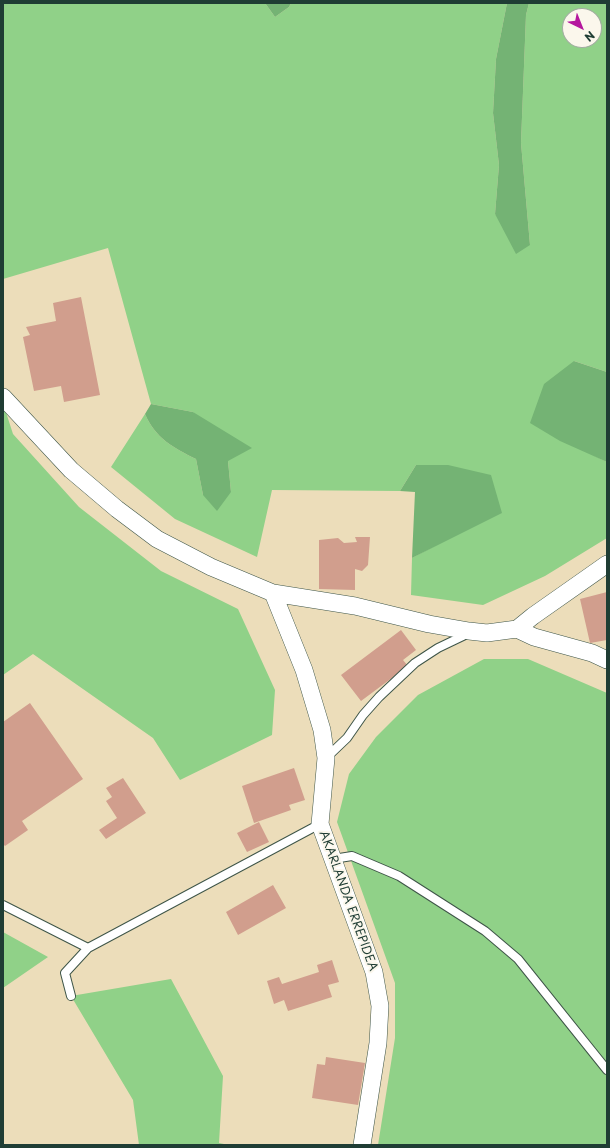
<!DOCTYPE html>
<style>
body{margin:0}
#map{position:relative;width:610px;height:1148px;overflow:hidden;background:#ecddba;font-family:"Playpen Sans",sans-serif}
canvas{display:block}
.frame{position:absolute;inset:0;border:4px solid #1f3d34;pointer-events:none}
.north{position:absolute;left:562px;top:8px;width:40px;height:40px;box-sizing:border-box;background:#fbf7ec;border:1px solid #a3ada2;border-radius:50%;rotate:137deg;font-size:11px;font-weight:700;line-height:16px;text-align:center;color:#1f3d34}
.north::after{content:'';display:block;margin:auto;width:14px;height:18px;background:#b5179e;clip-path:polygon(50% 0,100% 100%,50% 72%,0 100%)}
</style>
<div id="map">
<canvas width="610" height="1148"></canvas>
<div class="frame"></div>
<div class="north">N</div>
</div>
<script>
const ctx = document.querySelector('canvas').getContext('2d');
ctx.lineJoin = 'round';
function fillPath(path, color) {
  ctx.fillStyle = color;
  ctx.fill(path, 'evenodd');
}
function trace(path, color, width, dash) {
  ctx.strokeStyle = color;
  ctx.lineWidth = width;
  ctx.lineCap = dash ? 'butt' : 'round';
  ctx.setLineDash(dash || []);
  ctx.stroke(path);
}
function label(font, color, halo, rows, align = 'center') {
  ctx.font = font + ' "Playpen Sans",sans-serif';
  ctx.lineWidth = 4;
  ctx.setLineDash([]);
  ctx.textBaseline = 'middle';
  ctx.strokeStyle = halo;
  ctx.fillStyle = color;
  for (const [text, x, y, turn = 0] of rows) {
    ctx.save();
    ctx.translate(x, y);
    ctx.rotate((+turn || 0) * Math.PI / 180);
    ctx.textAlign = isNaN(turn) ? turn : align;
    if (halo) ctx.strokeText(text, 0, 0);
    ctx.fillText(text, 0, 0);
    ctx.restore();
  }
}
const green = new Path2D(`
 M3 3H265L275 17 289 7 291 3H507L496 59 493 113 499 165 495 214 530 245 521 143 526 15 529 3H607V372L574 361 589 453 607 462V538L545 576 483 605 411 595 412 558 453 536 416 465 400 491 272 490 257 557 175 519 111 467 145 414C155 438 174 448 196 459L203 495 231 492 228 461 193 412 151 404 108 248 3 279ZM570 16H594V40H570Z
 M3 403 13 434 79 507 161 571 238 609 275 690 272 735 180 780 153 738 33 654 3 675Z
 M484 659H528L607 693V1145H378L395 1038V983L337 822 349 774 376 737 418 695Z
 M3 932 48 957 3 988Z
 M171 979 223 1076 219 1143 229 1145H139L133 1100 71 996Z`);
const forest = new Path2D(`
 M265 3H291L289 7 275 17Z
 M507 3H529L526 15 521 143 530 245 516 254 495 214 499 165 493 113 496 59Z
 M574 361 607 372V462L560 441 530 423 544 384Z
 M151 404 193 412 252 448 228 461 231 492 217 511 203 495 196 459C174 448 155 438 145 414Z
 M416 465H448L491 475 502 513 412 558 415 492 400 491Z`);
const building = new Path2D(`
 M81 297 100 395 64 402 61 386 34 391 23 337 30 335 26 327 56 321 53 303Z
 M355 537H370L368 565 362 571 355 569V590L319 589V540L338 538 344 543 357 542Z
 M607 592V640L590 643 580 599Z
 M401 630 416 650 403 660 408 666 361 701 341 675Z
 M30 703 83 779 22 821 28 830 5 846 3 844V722Z
 M294 768 305 800 289 805 291 810 254 823 242 786Z
 M123 778 146 813 106 839 99 830 117 818 106 801 112 797 106 788Z
 M259 822 269 842 247 852 237 833Z
 M273 885 286 908 238 935 226 912Z
 M332 960 339 982 328 985 332 997 288 1011 284 1000 274 1004 267 981 279 977 282 984 319 972 317 965Z
 M326 1057 365 1063 358 1105 312 1098 317 1064 325 1065Z`);
const lane = new Path2D(`
 M326 758 347 738 363 715 379 697 415 663 438 648 463 636 468 632
 M333 859 352 856 399 876 485 931 518 959 607 1070
 M3 905 88 948
 M71 996 65 973 88 948 320 824`);
const street = new Path2D(`
 M3 397 71 470 117 509 157 539 211 567 273 593 355 606 429 624 469 631 487 633 517 629 534 637 592 653 607 660
 M273 593 304 670 322 730 326 758 320 824 374 972 380 1006 378 1043 362 1145
 M517 629 533 616 607 564`);
const streetNames = [
 ["AKARLANDA ERREPIDEA",348,901,70]
];
fillPath(green, '#90d188');
fillPath(forest, '#74b374');
fillPath(building, '#d19e8d');
trace(lane, '#3e5548', 10);
trace(street, '#3e5548', 18);
trace(lane, '#fff', 8);
trace(street, '#fff', 17);
label('12px', '#1f3d34', '#fbf7ec', streetNames);
</script>
